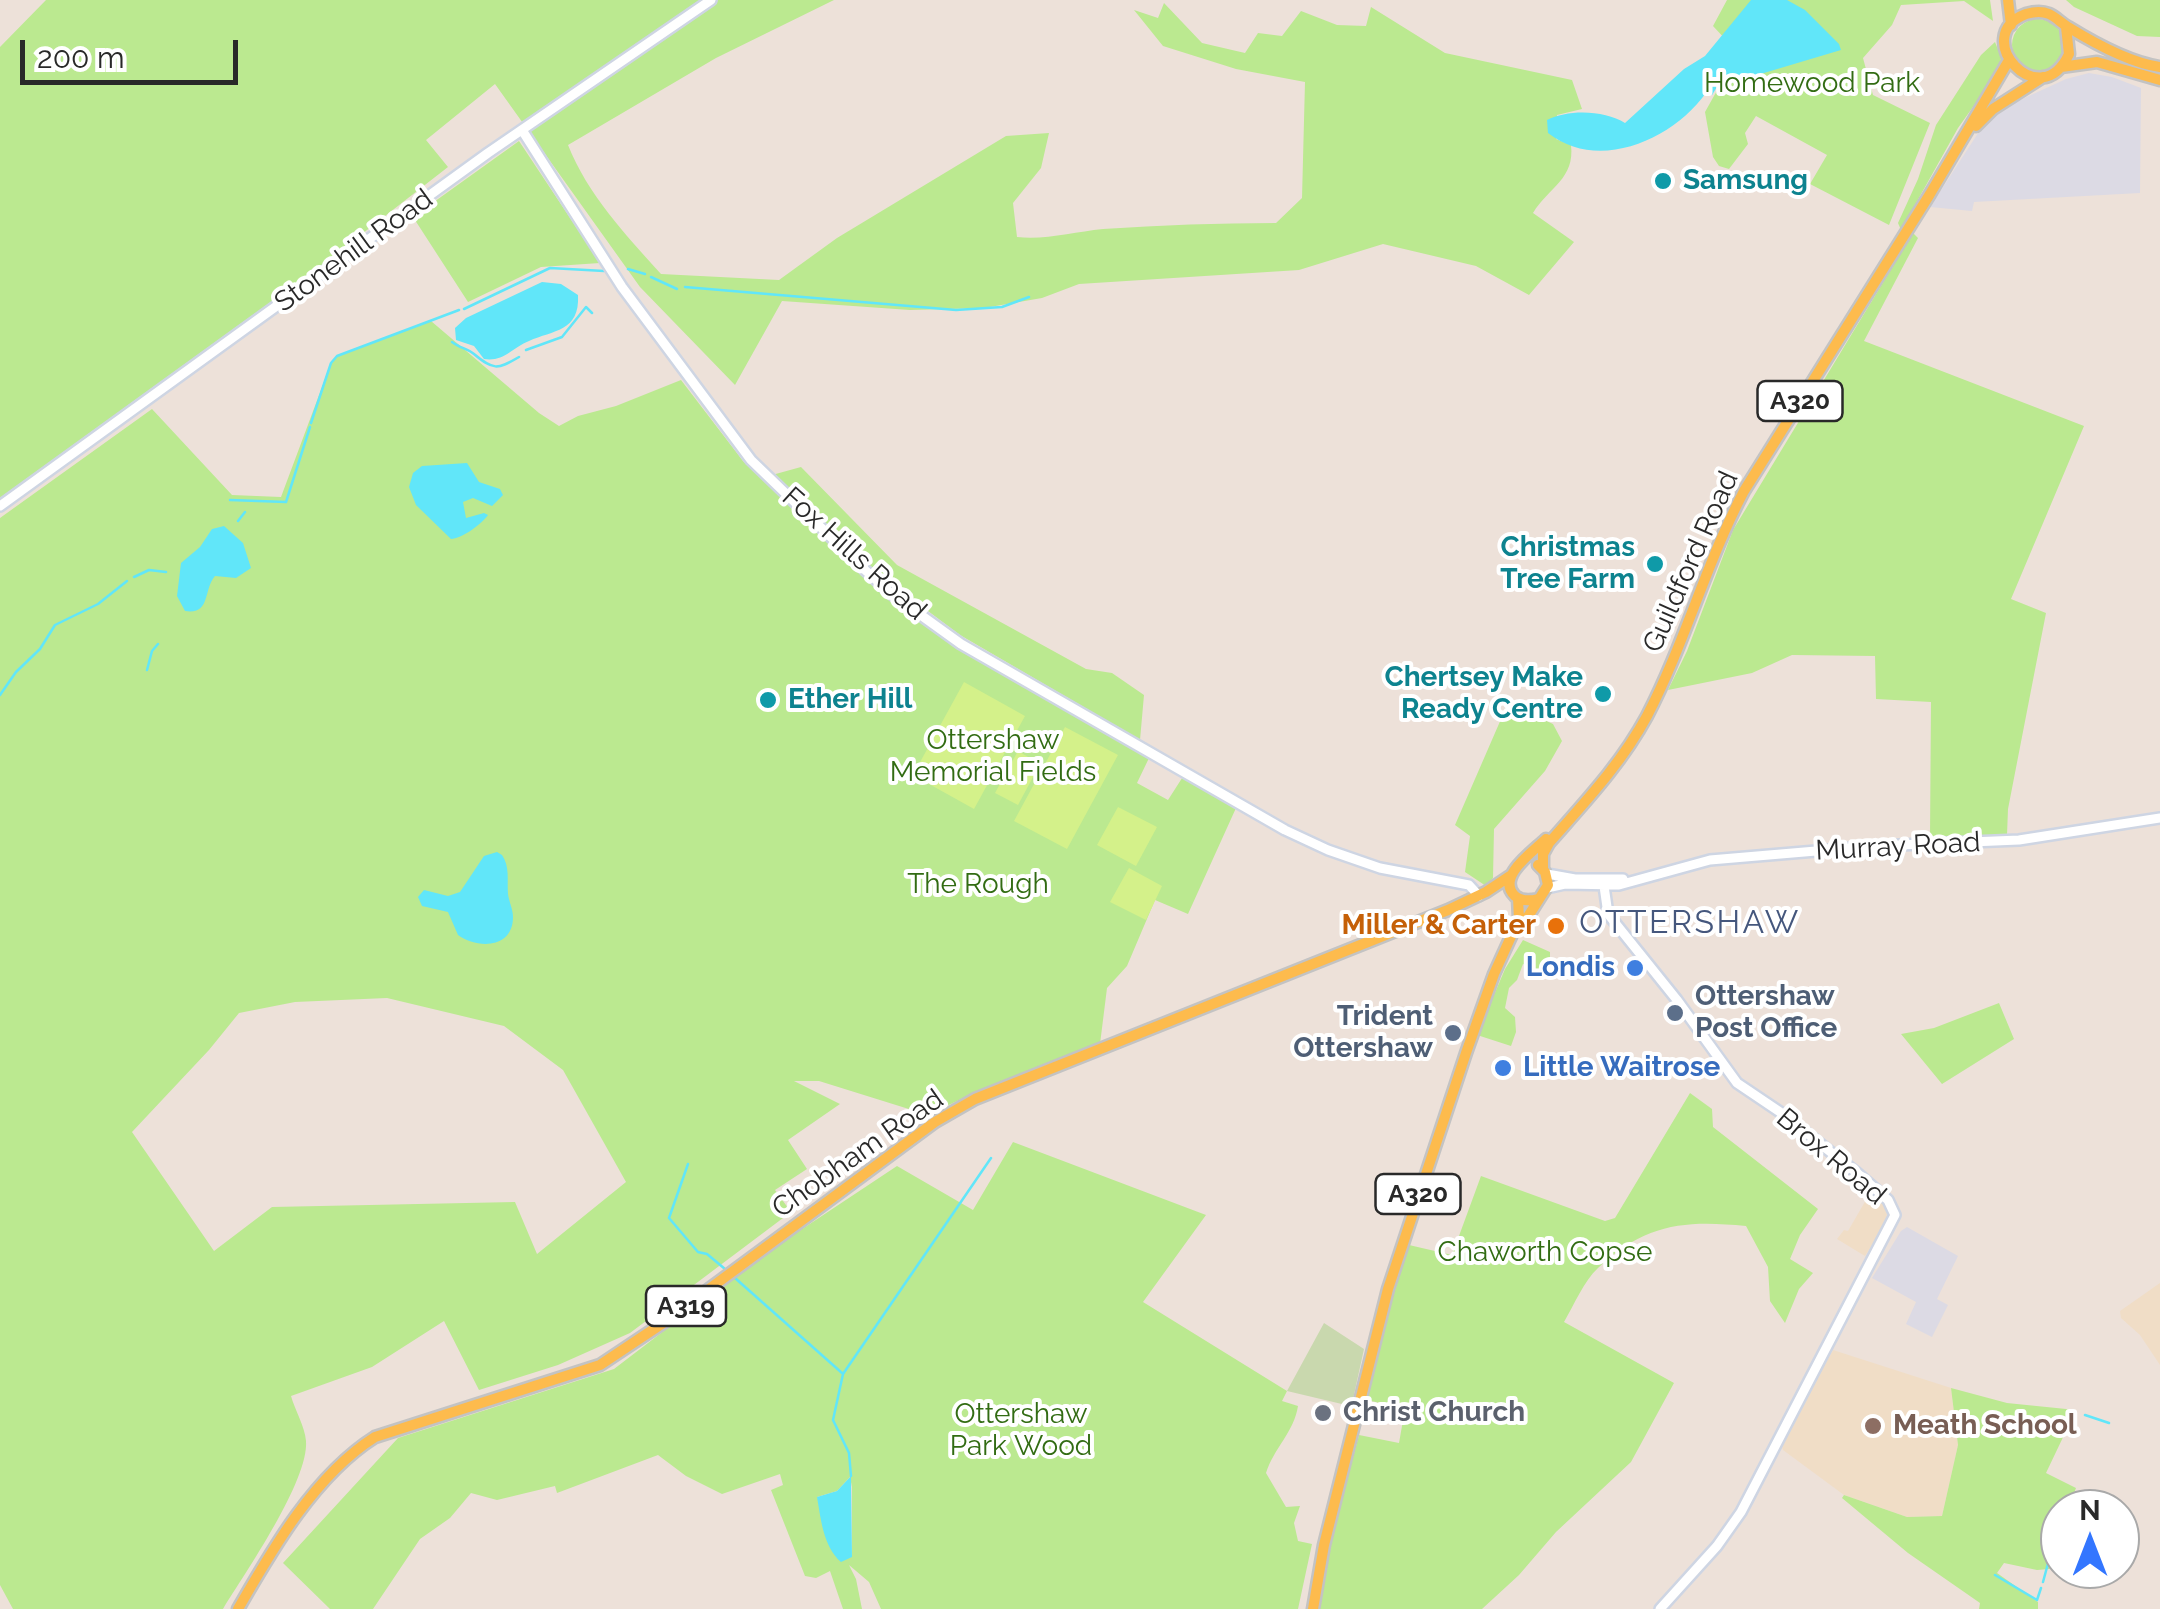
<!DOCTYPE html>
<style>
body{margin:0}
#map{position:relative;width:2160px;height:1609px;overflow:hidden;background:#ede1d9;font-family:Raleway,sans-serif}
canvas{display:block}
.north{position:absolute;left:2040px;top:1489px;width:100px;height:100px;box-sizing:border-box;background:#fff;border:2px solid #a9a9a9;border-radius:50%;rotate:0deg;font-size:28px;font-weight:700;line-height:40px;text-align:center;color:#292929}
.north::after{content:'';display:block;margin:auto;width:35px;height:45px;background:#3376ff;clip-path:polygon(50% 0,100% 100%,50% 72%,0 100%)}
.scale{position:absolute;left:20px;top:40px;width:218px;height:45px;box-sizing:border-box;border:5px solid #292929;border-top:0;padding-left:12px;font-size:30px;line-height:35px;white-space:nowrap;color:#292929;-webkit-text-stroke:8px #fff;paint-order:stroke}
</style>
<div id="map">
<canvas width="2160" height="1609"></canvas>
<div class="north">N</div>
<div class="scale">200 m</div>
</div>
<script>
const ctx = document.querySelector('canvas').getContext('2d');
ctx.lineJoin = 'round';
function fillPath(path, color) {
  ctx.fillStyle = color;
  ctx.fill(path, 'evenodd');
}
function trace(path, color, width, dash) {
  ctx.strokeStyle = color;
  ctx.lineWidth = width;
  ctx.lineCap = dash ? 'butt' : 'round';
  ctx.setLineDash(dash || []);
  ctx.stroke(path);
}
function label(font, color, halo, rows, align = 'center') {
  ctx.font = font + ' Raleway,sans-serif';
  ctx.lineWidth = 8;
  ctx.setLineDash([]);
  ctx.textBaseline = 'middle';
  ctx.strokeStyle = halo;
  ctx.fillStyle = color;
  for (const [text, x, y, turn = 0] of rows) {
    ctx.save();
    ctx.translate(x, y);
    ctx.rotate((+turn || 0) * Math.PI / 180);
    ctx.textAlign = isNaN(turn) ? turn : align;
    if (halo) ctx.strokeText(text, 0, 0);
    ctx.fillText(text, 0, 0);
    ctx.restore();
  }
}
const industrial = new Path2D(`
 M2089 73 2112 77 2141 88 2140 193 1974 202 1972 211 1930 207 1984 124 2007 106 2066 79Z
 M1907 1227 1958 1256 1937 1299 1948 1305 1932 1337 1906 1324 1916 1302 1872 1278 1901 1231Z`);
const education = new Path2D(`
 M1870 1193 1883 1204 1887 1214 1885 1225 1865 1256 1837 1239 1844 1230 1848 1231Z
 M2160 1283V1365L2140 1335 2121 1318 2120 1311Z
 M1833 1350 1951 1388 1958 1445 1942 1516 1907 1517 1844 1495 1783 1450 1781 1444Z`);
const green = new Path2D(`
 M46 0H834L716 58 568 145C588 195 625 234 661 274L779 280 837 238 1006 136 1049 133 1041 168 1013 203 1017 237C1046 240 1074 232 1103 229 1161 225 1218 223 1276 223L1302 198 1305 82 1236 69 1163 46 1134 10 1158 18 1164 3 1202 43 1245 53 1258 33 1282 36 1301 11 1337 25 1366 26 1371 7 1445 53 1572 80 1582 109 1557 115 1556 139 1571 145C1575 179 1549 187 1533 213L1574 242 1529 295 1476 266 1383 244 1299 270 1079 284 1042 298 984 308 910 310 782 301 735 385 640 287 495 84 426 140 448 167 322 265 0 498V47Z
 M1727 0H1990L1993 21 1964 1 1901 5 1892 25 1863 58 1873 95 1930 123 1889 225 1810 184 1827 155 1756 116 1745 133 1748 144 1729 169 1719 166 1713 157 1705 112 1719 87 1757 73 1713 26Z
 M2066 0H2160V37L2137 36 2074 7Z
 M2012 45a26 26 0 1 1 52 0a26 26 0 1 1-52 0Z
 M1995 42 2001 57 2000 69 1958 128 1901 230 1898 223 1918 179 1936 125 1981 55Z
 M519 141 600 263 541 267 468 302 413 217Z
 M1913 233 1918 238 1864 341 2084 426 2011 599 2046 613 2008 809 2007 835 1930 837 1931 702 1876 699 1875 656 1792 655 1752 673 1668 690 1687 651 1733 530Z
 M431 321 539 413 559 426 578 416 616 406 681 380 743 461 888 595 942 638 1149 758 1137 783 1168 800 1184 775 1236 808 1188 914 1155 900 1127 966 1107 988 1100 1044 982 1089 928 1115 819 1081H794L840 1104 788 1140 807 1169 775 1190 791 1212 630 1333 558 1365 479 1390 444 1321 372 1367 291 1396C295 1410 305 1427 306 1441 309 1481 245 1573 223 1609H13L0 1585V518L152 409 232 495 281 497 331 363 337 356ZM387 998 504 1026 563 1070 626 1182 537 1254 515 1202 272 1207 214 1251 132 1132 209 1050 239 1013 295 1002Z
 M801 467 897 565 1086 669 1112 673 1144 695 1140 740 960 635 876 572 772 475Z
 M1508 703 1553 724 1562 741 1545 771 1494 829 1493 878 1486 886 1465 872 1470 836 1455 825Z
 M1523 940 1550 952V959L1565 972 1561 979 1523 964 1517 980 1509 988 1505 1008 1515 1017 1516 1032 1511 1046 1477 1035 1505 969Z
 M1999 1003 2014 1039 1942 1084 1901 1034 1934 1028Z
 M1690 1093 1712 1109 1713 1127 1818 1209 1800 1235 1790 1259 1813 1273 1799 1289 1785 1323 1770 1301 1768 1267 1746 1226C1686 1220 1645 1223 1598 1268 1584 1281 1574 1305 1564 1322L1674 1383 1631 1462 1556 1532 1519 1575 1482 1609H1318L1324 1565 1359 1435 1399 1443 1405 1409 1367 1400 1385 1322 1409 1245 1452 1255 1481 1176 1605 1221 1615 1218Z
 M1013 1142 1206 1215 1143 1302 1287 1391 1282 1401 1298 1406C1294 1432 1274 1448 1266 1473L1286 1507 1300 1506 1294 1523 1298 1541 1312 1544 1298 1609H881L869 1582 849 1565 856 1579 862 1609H843L830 1571 816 1578 805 1576 771 1490 783 1485 780 1474 722 1494 686 1476 658 1455 557 1493 555 1486 497 1500 471 1493 450 1518 420 1539 373 1609H330L283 1563 398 1438 614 1369 763 1255 897 1166 973 1210ZM850 1477 852 1487V1557L817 1497 837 1491Z
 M1951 1388 2007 1403 2076 1410 2046 1473 2076 1488 2068 1509H2060V1568L2037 1570 2004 1563 1997 1573 2038 1602V1609H1979L1980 1603 1908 1553 1842 1498 1844 1495 1907 1517 1942 1516 1958 1445Z`);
const cemetery = new Path2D(`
 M1324 1323 1364 1349 1348 1422 1345 1421 1346 1405 1287 1391Z`);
const pitch = new Path2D(`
 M964 682 1025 716 974 809 913 775Z
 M1065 727 1118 755 1067 849 1014 821Z
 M1018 751 1040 764 1018 805 995 793Z
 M1118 807 1157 827 1136 866 1097 845Z
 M1129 868 1162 886 1146 920 1110 902Z`);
const water = new Path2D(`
 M1751 0H1787L1805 10 1839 44 1841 50 1717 87 1712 95 1706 93C1673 139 1599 173 1548 133L1547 120C1568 109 1605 110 1625 123L1684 69 1705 56Z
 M542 282 561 284 578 295C580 332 553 330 529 341 512 348 504 362 484 359L474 346 456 340 455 328 466 318Z
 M467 463 479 482 500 489 503 495 492 506 473 498 463 502 466 518 484 513 488 515C482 524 461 539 451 539L416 505 409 487 413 473 422 466Z
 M224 526 243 543 251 568 236 578 215 576C203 590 211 615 185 611L177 596 181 563 200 547 212 529Z
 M497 852 502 855C510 867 507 879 508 894 509 902 513 909 513 917 513 949 477 949 458 935L448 912 422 906 418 897 424 890 448 896 460 892 484 856Z
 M851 1476 852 1557 841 1562C823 1546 821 1519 817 1497L837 1491Z`);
const stream = new Path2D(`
 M628 269 645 274
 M651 277 677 289
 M685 287 956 310 1002 307 1029 297
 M464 309 550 268 604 271
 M452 342C460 348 468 349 474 354 493 370 497 370 519 357
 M526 350 562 337 586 307 592 313
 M311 423 331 363 337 356 459 310
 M230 500 286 502 310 427
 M238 521 245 512
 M134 577 149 570 166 572
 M147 670 152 651 158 644
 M0 695 16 672 40 649 55 625 98 604 127 581
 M688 1164 669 1218 698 1252 707 1254 725 1269
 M735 1278 842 1373
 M2085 1415 2109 1423
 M851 1476 849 1453 833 1420 843 1374 991 1158
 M2065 1509 2070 1499
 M1995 1575 2037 1600 2041 1588
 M2043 1582 2060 1519`);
const secondary = new Path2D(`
 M522 130 622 287 751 460 865 570 893 595 961 644 1285 830 1328 850 1380 868 1469 885 1479 896
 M0 506 488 153 711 0
 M1547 874 1575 879H1623
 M1603 879 1608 914 1677 1000 1737 1083 1780 1112 1857 1173 1888 1200 1895 1215 1741 1512 1717 1546 1660 1609
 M1547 888 1565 884 1619 885 1710 860 1875 846 2019 840 2160 818`);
const primary = new Path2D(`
 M2008 0 2011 25
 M2066 27 2069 54C2040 117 1968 36 2026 14 2033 12 2042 11 2049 14 2056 17 2061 23 2068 27 2094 43 2130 63 2160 67
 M2061 67 2097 62 2160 80
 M1976 126 1993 109 2043 77
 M1543 868V854L1549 843C1585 802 1621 764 1647 716 1685 643 1706 563 1744 491L1930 194 2009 60
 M1538 899C1530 901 1522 902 1515 896 1495 877 1534 851 1546 839
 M1522 926 1548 885 1545 872 1538 865
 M238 1609C273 1548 315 1475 375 1437L600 1365 663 1323 935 1122 975 1099 1448 910 1486 892 1510 876
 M1313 1609 1324 1545 1388 1289 1466 1053 1494 974 1519 919 1518 898`);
const markers = [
 [1663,181,10,"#0f9aa8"],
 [1655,564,10,"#0f9aa8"],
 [1603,694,10,"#0f9aa8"],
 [768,700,10,"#0f9aa8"],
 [1556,926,10,"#e8710a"],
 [1635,968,10,"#3f7fe0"],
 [1675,1013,10,"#5c6f8a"],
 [1453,1033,10,"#5c6f8a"],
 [1503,1068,10,"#3f7fe0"],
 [1323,1413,10,"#6b7280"],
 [1873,1426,10,"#8d6e63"]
];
const shields = [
 [1800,401,85],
 [1418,1194,85],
 [686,1306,80]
];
const shieldNames = [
 ["A320",1800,401],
 ["A320",1418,1194],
 ["A319",686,1306]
];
const parkNames = [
 ["Homewood Park",1812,84],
 ["Ottershaw",993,741],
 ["Memorial Fields",993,773],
 ["The Rough",978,885],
 ["Chaworth Copse",1545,1253],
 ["Ottershaw",1021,1415],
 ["Park Wood",1021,1447]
];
const cultureNames = [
 ["Samsung",1683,181],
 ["Christmas",1635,548,"right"],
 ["Tree Farm",1635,580,"right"],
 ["Chertsey Make",1583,678,"right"],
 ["Ready Centre",1583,710,"right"],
 ["Ether Hill",788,700]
];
const streetNames = [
 ["Stonehill Road",354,251,-36],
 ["Fox Hills Road",854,554,42],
 ["Guildford Road",1691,562,-66],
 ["Murray Road",1898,847,-3],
 ["Chobham Road",858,1154,-35],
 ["Brox Road",1831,1157,40]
];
const foodNames = [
 ["Miller & Carter",1536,926]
];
const shopNames = [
 ["Londis",1615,968],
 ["Little Waitrose",1523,1068,"left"]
];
const serviceNames = [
 ["Ottershaw",1695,997],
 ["Post Office",1695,1029],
 ["Trident",1433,1017,"right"],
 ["Ottershaw",1433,1049,"right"]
];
const worshipNames = [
 ["Christ Church",1343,1413]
];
const educationNames = [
 ["Meath School",1893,1426]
];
const quarterNames = [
 ["OTTERSHAW",1690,923]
];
fillPath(industrial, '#dcdae4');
fillPath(education, '#f0ddc6');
fillPath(green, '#bbe990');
fillPath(cemetery, '#c9d8ae');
fillPath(pitch, '#d4f18a');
fillPath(water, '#61e6f9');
trace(stream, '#61e6f9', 2.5);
trace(secondary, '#ced5e3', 14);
trace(primary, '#c3c3c3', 15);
trace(secondary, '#fff', 9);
trace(primary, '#fdbb4d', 10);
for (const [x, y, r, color] of markers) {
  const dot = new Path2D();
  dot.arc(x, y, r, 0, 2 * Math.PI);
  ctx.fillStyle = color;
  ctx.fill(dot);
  trace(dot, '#fff', 4);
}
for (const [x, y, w] of shields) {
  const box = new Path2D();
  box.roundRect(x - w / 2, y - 20, w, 40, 8);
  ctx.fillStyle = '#fff';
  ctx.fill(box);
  trace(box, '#292929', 2.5);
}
label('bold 25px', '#292929', null, shieldNames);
label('28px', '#326c13', '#fff', parkNames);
label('bold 28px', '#0d838f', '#fff', cultureNames, 'left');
label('28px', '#292929', '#fff', streetNames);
label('bold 28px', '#c56008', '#fff', foodNames, 'right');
label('bold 28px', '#366cbe', '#fff', shopNames, 'right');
label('bold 28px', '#4e5e75', '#fff', serviceNames, 'left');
label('bold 28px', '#5b616d', '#fff', worshipNames, 'left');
label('bold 28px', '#785e54', '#fff', educationNames, 'left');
ctx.letterSpacing = '2.5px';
label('32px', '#45577d', '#fff', quarterNames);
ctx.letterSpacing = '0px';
</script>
